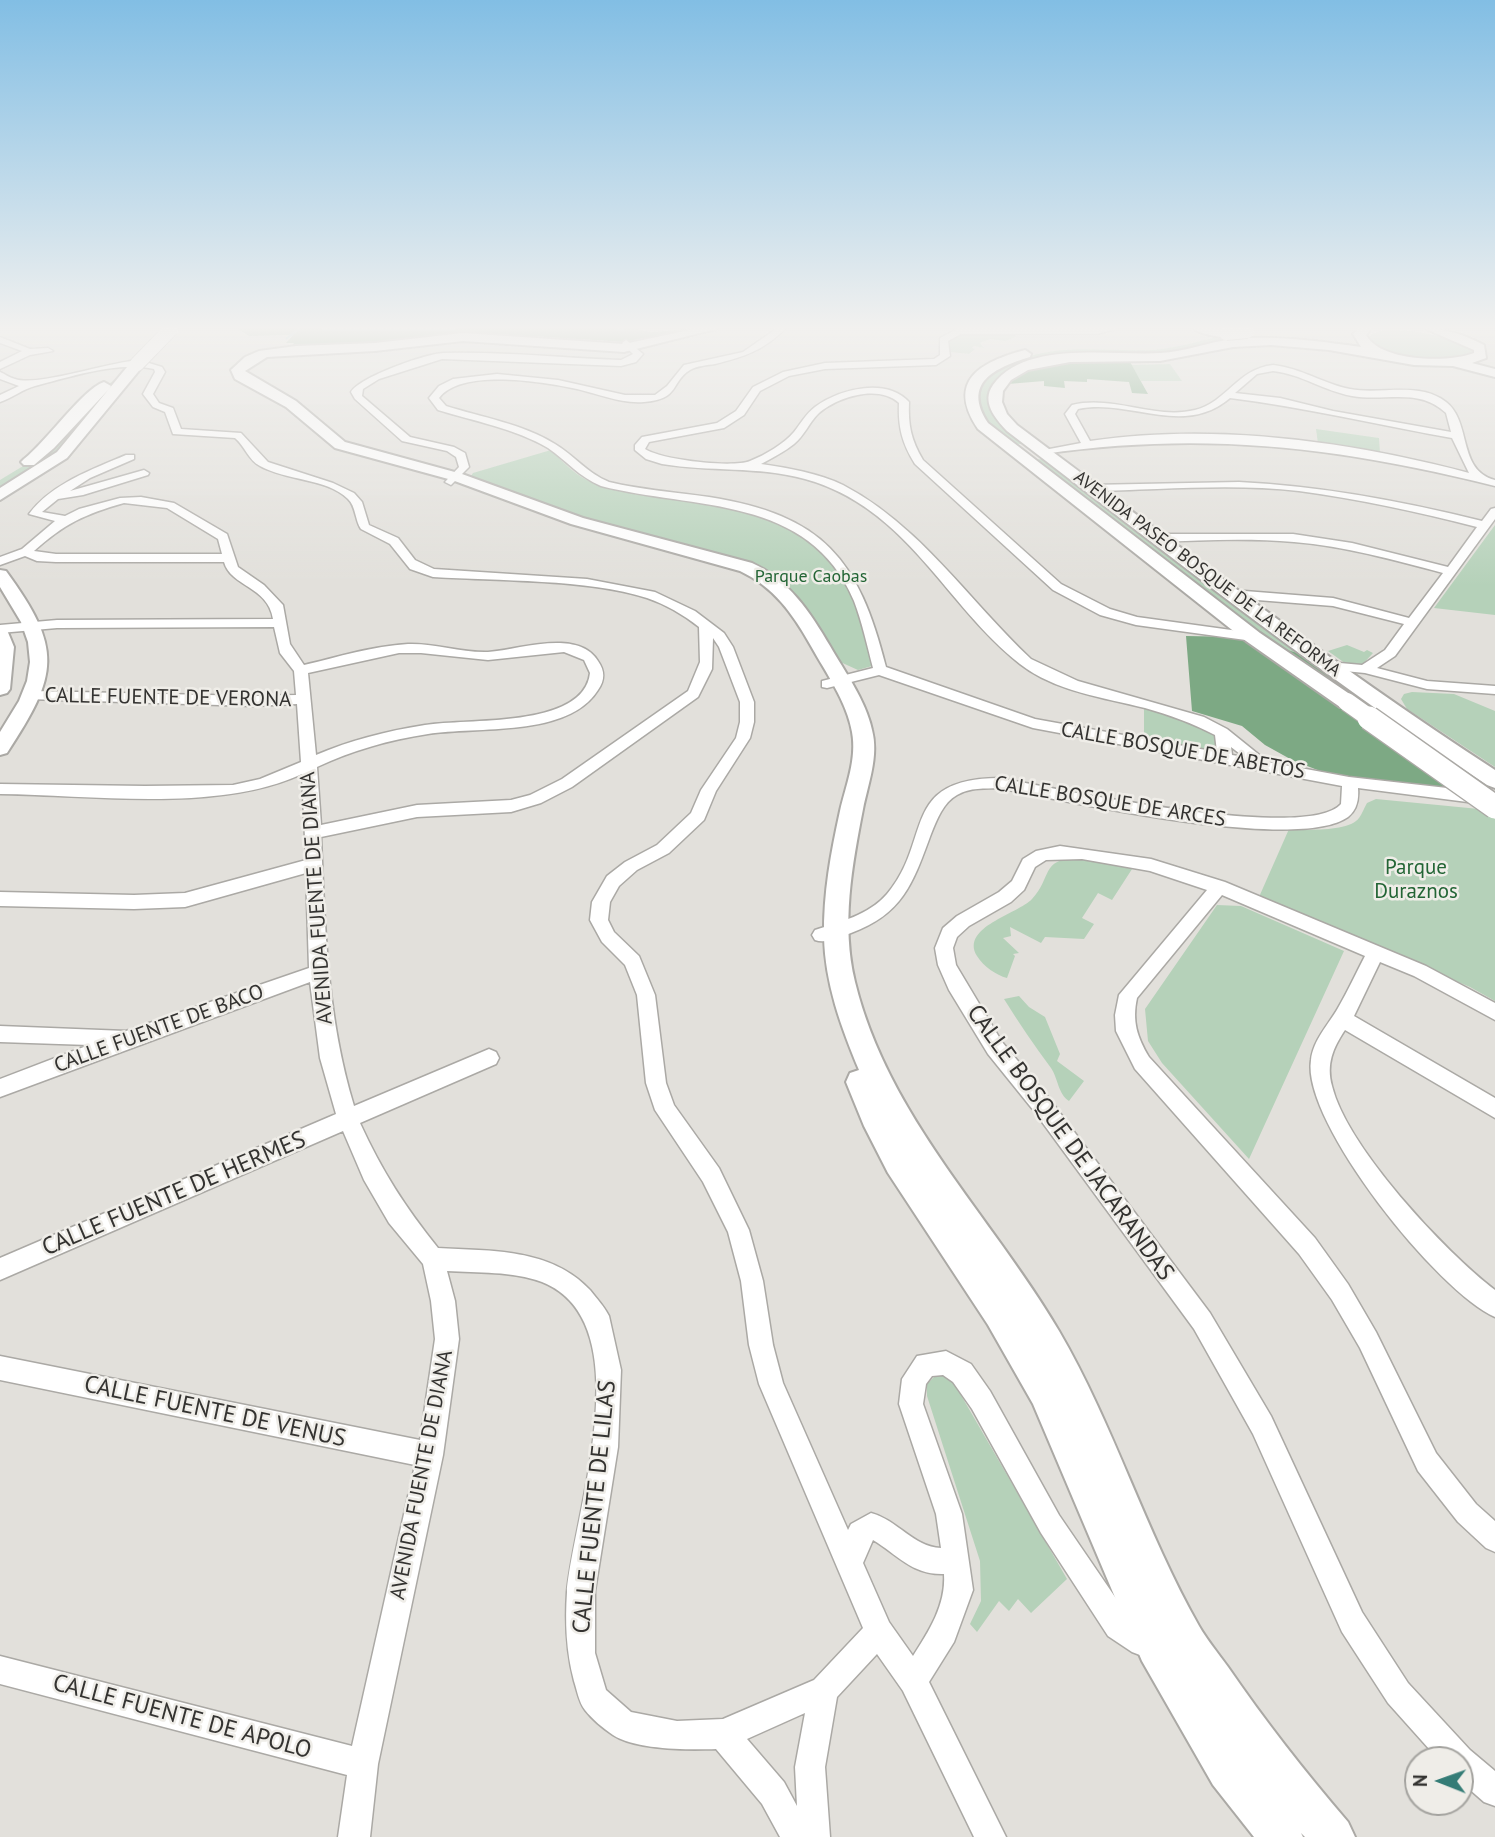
<!DOCTYPE html>
<style>
body{margin:0}
#map{position:relative;width:1495px;height:1837px;overflow:hidden;background:#e2e0db;font-family:"PT Sans",sans-serif}
canvas{display:block}
.north{position:absolute;left:1404px;top:1746px;width:70px;height:70px;box-sizing:border-box;background:#efede8;border:2px solid #a4a39f;border-radius:50%;rotate:271deg;font-size:19px;font-weight:700;line-height:28px;text-align:center;color:#343331}
.north::after{content:'';display:block;margin:auto;width:24px;height:32px;background:#347c76;clip-path:polygon(50% 0,100% 100%,50% 72%,0 100%)}
</style>
<div id="map">
<canvas width="1495" height="1837"></canvas>
<div class="north">N</div>
</div>
<script>
const ctx = document.querySelector('canvas').getContext('2d');
ctx.lineJoin = 'round';
function fillPath(path, color) {
  ctx.fillStyle = color;
  ctx.fill(path, 'evenodd');
}
function trace(path, color, width, dash) {
  ctx.strokeStyle = color;
  ctx.lineWidth = width;
  ctx.lineCap = dash ? 'butt' : 'round';
  ctx.setLineDash(dash || []);
  ctx.stroke(path);
}
function label(font, color, halo, rows, align = 'center') {
  ctx.font = font + ' "PT Sans",sans-serif';
  ctx.lineWidth = 5;
  ctx.setLineDash([]);
  ctx.textBaseline = 'middle';
  ctx.strokeStyle = halo;
  ctx.fillStyle = color;
  for (const [text, x, y, turn = 0] of rows) {
    ctx.save();
    ctx.translate(x, y);
    ctx.rotate((+turn || 0) * Math.PI / 180);
    ctx.textAlign = isNaN(turn) ? turn : align;
    if (halo) ctx.strokeText(text, 0, 0);
    ctx.fillText(text, 0, 0);
    ctx.restore();
  }
}
const green = new Path2D(`
 M1384 330C1416 329 1441 335 1471 347L1472 352 1467 357C1438 359 1391 364 1369 340L1371 334Z
 M963 333H1012L1017 337 1005 341 990 339 980 343 984 348 974 346 972 348 975 349 969 354 950 352 947 342Z
 M1231 334 1336 345 1248 340 1169 353 1048 358 990 391 1022 444C1011 445 1006 439 999 432 960 401 980 375 1019 360 1061 343 1108 352 1152 350 1179 348 1204 339 1231 334Z
 M1170 364 1182 381H1141L1131 365Z
 M125 372 75 439 0 494V480L28 463 95 394Z
 M1316 429 1379 438 1380 453 1318 444Z
 M551 450C562 461 573 473 587 480 617 495 653 496 686 500 717 505 755 509 784 523 837 548 867 610 872 666L858 670 838 661 783 585 580 519 469 479 473 473Z
 M1043 459 1352 685 1337 690 1030 460Z
 M1495 525V615L1434 608Z
 M1347 645 1364 652 1367 650 1373 653 1361 666H1349L1328 651Z
 M1412 692 1454 694 1495 711V767L1407 709 1401 699 1404 694Z
 M1144 705 1222 732 1225 759 1144 744Z
 M1376 799 1479 809 1495 819V1001L1470 987 1259 897 1289 829C1305 830 1349 832 1359 818 1362 814 1364 808 1367 803Z
 M1077 857 1134 866 1112 900 1098 893 1082 918 1094 924 1084 939 1045 937 1041 943 1010 927 1011 936 1003 938 1019 953 1013 954 1015 956 1007 978C996 975 984 967 977 956 960 927 1018 914 1032 899 1052 878 1040 860 1077 857Z
 M1217 905 1241 906 1344 951 1249 1159 1162 1063 1148 1041 1145 1009Z
 M1019 996 1029 1007 1045 1017 1060 1054 1057 1061 1084 1081 1069 1101C1058 1094 1058 1078 1051 1068 1034 1045 1019 1023 1004 999Z
 M935 1376H945L954 1383 1067 1579 1031 1613 1018 1599 1009 1611 999 1601 977 1632 970 1624 981 1601 980 1561 927 1396V1384Z`);
const forest = new Path2D(`
 M238 329H636L651 332 689 329 625 342 466 332 377 342 293 345 294 343H286L293 335 249 336Z
 M1129 360 1148 394 1132 393 1129 382 1087 379V382L1064 381 1065 388 1044 386V381L1008 384C1030 355 1096 361 1129 360Z
 M1186 636 1240 637 1308 656 1495 792V802L1320 771 1292 760 1265 745 1242 726 1192 711Z`);
const stream = new Path2D(`
 M323 329H454
 M618 329 623 330
 M287 338 299 329`);
const street = new Path2D(`
 M776 329H785C764 350 744 357 715 364 708 365 696 366 690 370 670 382 681 399 644 402 621 404 599 394 577 389 543 382 462 368 439 398L446 406C481 417 523 424 555 444 575 456 587 473 609 482 642 490 676 492 709 497 823 515 859 559 886 667L1035 719 1217 752 1215 735C1192 723 1170 715 1145 708 1105 698 1054 691 1020 664 945 605 907 507 805 479 758 466 710 472 662 464L646 459 635 450V445L642 437 717 423 736 411 753 387 783 372 825 363 934 359 940 355V338L957 329H1116L1097 334H961L948 341 950 356 936 365 825 369 789 376 760 391 744 415 724 428 649 442 645 449C662 460 732 468 750 461 765 455 784 444 794 432 801 423 806 414 815 407 839 389 886 377 909 402 908 425 911 440 923 460L1061 584 1110 609 1137 617 1253 633 1260 637 1253 641 1136 625 1100 615 1053 590 915 464C902 443 898 427 899 403 878 384 837 397 818 414 809 423 804 436 794 444 784 452 772 458 761 464 788 468 818 473 843 485 920 525 969 601 1031 659L1078 681 1204 717 1227 729 1268 762 1349 777 1483 792 1489 794 1491 798 1489 802 1483 804 1358 788C1359 799 1357 810 1348 817 1298 853 1064 801 999 788 985 789 970 787 957 795 943 803 937 819 931 834 913 883 903 914 851 933 840 937 826 944 815 940L812 935 815 930C840 922 869 915 887 894 933 840 899 779 999 778 1054 788 1307 843 1341 804L1342 786 1033 728 879 675 827 688 822 687V681L873 668C867 645 862 622 854 601 809 494 694 510 601 486 579 477 567 461 548 448 516 429 474 421 438 410L429 398 439 386 453 379 497 374 558 380 625 395H655L667 386 684 365 743 352ZM1231 747 1244 757 1232 755Z
 M0 337 30 349 48 348 53 351 30 355 0 369V362L22 351 0 343Z
 M626 340 643 354 636 362 621 366 442 359 379 379 363 389 362 396 410 437 454 447 465 453 469 467 451 485 445 482 459 467 456 457 447 451 402 441 355 399 351 392C360 377 425 354 443 353 502 351 562 358 621 360L633 354 622 343Z
 M139 360 162 367 165 372 153 394 159 403 173 408 181 429 241 433 268 462 333 483 354 493 362 502 369 525 398 538 415 560 434 569 587 579 655 592 695 611 724 633 733 647 754 702V722L750 738 716 791 704 820 669 853 637 870 619 886 610 902 608 920 614 932 639 956 655 995 666 1083 674 1105 719 1168 749 1230 763 1281 773 1345 783 1383 848 1530 851 1524 871 1513C898 1520 913 1547 941 1548L936 1514 899 1404 902 1379 917 1356 946 1351 971 1364 990 1391 1059 1515 1128 1616 1163 1636 1167 1646 1163 1656 1153 1660 1132 1652 1108 1636 1041 1533 972 1409 953 1382 943 1375 932 1376 926 1384 923 1404 962 1514 973 1590 954 1642 929 1682 1006 1837H974L903 1691 877 1654 837 1697 825 1767 830 1837H780L762 1804 716 1749C689 1750 636 1750 613 1735 604 1729 592 1719 585 1710 579 1703 577 1690 574 1681 566 1651 565 1622 567 1592 574 1513 643 1322 542 1282 512 1271 478 1273 447 1271L455 1301 459 1339 443 1455 378 1764 370 1837H338L347 1775 0 1684V1656L352 1746 415 1465 0 1380V1356L420 1440 435 1339 431 1301 423 1264 389 1223 364 1180 343 1131 0 1280V1258L336 1114 320 1058 310 982 0 1097V1079L89 1045 0 1042V1026L126 1031 309 968 306 873 185 907 134 909 0 906V892L134 895 185 893 306 860 302 774C219 813 92 795 0 794V784L145 786 233 785 260 779 301 762 297 704 252 706 27 699V693L32 691 252 696 296 695 294 671 280 653 274 627 57 628 0 633V625L57 620 273 619C268 586 231 587 224 562H56L37 561 25 556 0 565V557L22 549 55 521 29 514C51 484 93 469 126 455H134V459L90 478 70 491 144 470 149 473 148 475 83 495 58 499 42 512 65 516 79 509 120 498 141 497 174 503 227 534 238 567 264 585 283 605 290 644 304 665C338 657 373 646 408 644 435 643 461 653 488 652 518 650 578 628 598 661 605 671 605 680 598 690 568 738 477 726 428 734 389 740 353 750 317 767L321 825 417 805 511 800 530 795 562 779 688 691 700 662 699 627C684 615 665 604 647 598 588 579 497 581 433 577L410 569 390 544 361 529C355 521 356 506 348 499 327 478 286 481 260 466 248 460 245 446 235 438L173 434 165 412 153 407 143 394 155 372 154 369C118 361 70 377 35 386 23 389 12 398 0 402V395L19 386 0 379V372C5 374 10 378 15 379 37 387 109 362 139 360ZM124 503 167 508 218 539 222 554H56L34 551C64 524 85 514 124 503ZM713 638 719 647 740 702V722L736 738 701 790 691 813 657 845 625 862 607 876 592 902 590 920 602 942 625 965 637 995 646 1083 655 1110 703 1182 728 1232 741 1281 749 1345 759 1384 863 1628 814 1680 723 1719 677 1721 631 1712 606 1690 595 1653V1591L618 1447 621 1370 609 1316C604 1306 597 1299 590 1290 551 1248 491 1251 438 1248 405 1207 382 1171 360 1123L496 1064 499 1058 496 1052 489 1049 354 1106C327 1017 325 930 321 837L417 817 511 812 541 803 572 787 698 697 712 669ZM564 652 584 660 590 673C584 729 465 718 425 725 387 731 351 740 316 755L308 673 399 653H421L488 660ZM873 1540C898 1555 912 1575 944 1574 946 1605 929 1631 913 1656L889 1622 863 1563ZM805 1713 795 1767 797 1806 784 1782 747 1739Z
 M1273 365C1301 368 1324 384 1350 389 1381 395 1419 381 1446 402 1472 422 1457 470 1495 480V486C1338 447 1205 431 1044 454L1039 451 1081 443 1065 414 1072 405C1114 395 1155 420 1195 410 1227 402 1237 369 1273 365ZM1273 371C1301 374 1324 391 1352 396 1385 402 1419 387 1446 413L1451 432 1333 411 1280 398 1235 393 1257 374ZM1230 398C1304 407 1378 425 1452 438L1469 473C1348 441 1215 423 1090 441L1075 414 1078 409C1130 398 1183 438 1230 398Z
 M1239 482C1321 486 1402 501 1482 521L1491 509 1495 508V519L1395 656 1377 668 1427 681 1495 686V694L1427 689 1365 673 1324 669V663L1329 662 1362 665 1385 650 1404 624 1333 606 1232 598 1226 594 1232 590 1333 598 1409 618 1443 573C1394 560 1345 546 1294 542 1250 538 1204 540 1159 542L1153 538 1159 534H1293L1352 543 1448 567 1477 527C1419 512 1359 499 1299 491 1230 483 1159 490 1090 491L1084 488 1090 485Z
 M1060 846 1151 859 1225 882 1426 966 1495 1003V1020L1414 976 1380 962 1354 1016 1495 1098V1118L1345 1030C1333 1048 1326 1064 1332 1086 1347 1147 1445 1252 1495 1290V1317C1439 1293 1301 1122 1311 1060 1313 1040 1329 1024 1338 1008 1348 991 1356 973 1365 956L1222 895 1137 998C1132 1021 1137 1037 1149 1057L1315 1238 1348 1284 1376 1332 1436 1453 1476 1504 1495 1521V1552L1486 1548 1458 1522 1418 1471 1360 1348 1332 1300 1299 1254 1135 1069 1116 1031 1115 1015 1119 995 1207 890 1150 871 1082 859 1046 860 1035 867 1024 890 1011 902 969 926 957 937 953 948 956 965 1002 1042 1048 1097 1210 1313 1271 1416 1362 1612 1408 1683 1470 1750 1495 1771V1806L1484 1802 1460 1781V1760H1439L1388 1703 1342 1632 1253 1434 1194 1329 1034 1111 988 1054 949 990 938 965 935 948 943 928 957 916 999 892 1012 881 1023 859 1036 851Z`);
const secondary = new Path2D(`
 M694 329H716L624 352 463 341 375 351 267 357 245 371 296 401 345 442 462 474 583 518 752 563C789 580 810 612 830 646 845 672 866 701 872 730 879 756 868 784 863 809 852 865 841 925 855 982 888 1117 990 1214 1059 1331 1114 1425 1145 1531 1199 1626 1207 1640 1218 1653 1228 1667 1265 1721 1305 1772 1348 1822L1355 1837H1305L1301 1833 1303 1837H1254L1213 1785 1142 1661 1033 1404 988 1325 888 1173 864 1126 846 1082 850 1073 859 1070C841 1027 825 983 824 937 823 894 831 852 840 811 846 785 857 759 852 732 847 702 826 673 811 646 793 614 774 587 740 571L571 524 452 480 335 448 286 407 235 379 231 370 245 357 259 351 296 346 375 343 463 333 624 344Z
 M1194 329H1229L1247 334C1237 341 1204 336 1194 329Z
 M1358 329H1371L1366 335C1381 362 1448 363 1474 353V350L1426 329C1449 329 1464 335 1484 345L1486 358 1472 363 1495 369V377L1453 366 1414 365 1329 350 1271 345 1233 347 1160 361 1070 362 1028 370 1011 380 1003 391 1002 402 1007 414 1017 425C1175 543 1330 663 1495 770V788L1487 785C1321 675 1165 552 1007 431 995 418 981 402 993 385 1025 340 1111 356 1160 353 1185 352 1208 342 1233 339 1275 335 1319 341 1361 347L1353 334Z
 M1025 350 1031 354 1030 357C994 368 962 383 988 423L1260 633 1354 697 1357 702 1354 707H1340L1246 641 978 429C946 381 980 362 1025 350Z
 M137 360 143 364 142 367 67 458 0 500V488L57 452 132 361Z
 M104 382 111 386 109 389 54 448 34 465H24L21 462 24 459C46 442 83 389 104 382Z
 M0 570 6 571C63 649 59 674 7 753L0 755V732L19 701 27 681 30 662 28 642 21 622 0 587Z
 M0 628 7 630 14 647 10 689 7 693 0 695Z`);
const secondaryBridgeFar2 = new Path2D(`
 M1226 333 1247 331
 M137 364 171 329`);
const secondaryBridgeFar1 = new Path2D(`
 M1347 702 1371 719`);
const secondaryBridge = new Path2D(`
 M1369 718 1495 807`);
const farStreetnames = [
 ["AVENIDA PASEO BOSQUE DE LA REFORMA",1207,574,37]
];
const farParknames = [
 ["Parque Caobas",811,577]
];
const streetNames = [
 ["CALLE FUENTE DE VERONA",168,698,1],
 ["CALLE BOSQUE DE ABETOS",1183,751,10],
 ["CALLE BOSQUE DE ARCES",1110,802,9],
 ["AVENIDA FUENTE DE DIANA",317,898,-94],
 ["CALLE FUENTE DE BACO",159,1029,-20],
 ["AVENIDA FUENTE DE DIANA",422,1475,-79]
];
const parkNames = [
 ["Parque",1416,868],
 ["Duraznos",1416,892]
];
const nearStreetnames = [
 ["CALLE BOSQUE DE JACARANDAS",1070,1143,54],
 ["CALLE FUENTE DE HERMES",174,1194,-23],
 ["CALLE FUENTE DE VENUS",215,1412,12],
 ["CALLE FUENTE DE LILAS",595,1507,-84],
 ["CALLE FUENTE DE APOLO",182,1717,15]
];
fillPath(green, '#b5d1b9');
fillPath(forest, '#7da984');
trace(stream, '#8acede', 2.5);
trace(street, '#aba9a5', 3);
trace(secondary, '#aba9a5', 4);
fillPath(street, '#fff');
fillPath(secondary, '#fff');
trace(secondaryBridgeFar2, '#aba9a5', 16, []);
trace(secondaryBridgeFar1, '#aba9a5', 20, []);
trace(secondaryBridge, '#aba9a5', 26, []);
trace(secondaryBridgeFar2, '#fff', 14);
trace(secondaryBridgeFar1, '#fff', 18);
trace(secondaryBridge, '#fff', 23);
const sky = ctx.createLinearGradient(0, 0, 0, 586);
sky.addColorStop(0, '#82bee4');
sky.addColorStop(0.56, '#f2f1ef');
sky.addColorStop(1, '#f2f1ef00');
ctx.fillStyle = sky;
ctx.fillRect(0, 0, 1495, 586);
label('18px', '#343331', '#efede8', farStreetnames);
label('18px', '#236535', '#efede8', farParknames);
label('21px', '#343331', '#efede8', streetNames);
label('21px', '#236535', '#efede8', parkNames);
label('24px', '#343331', '#efede8', nearStreetnames);
</script>
